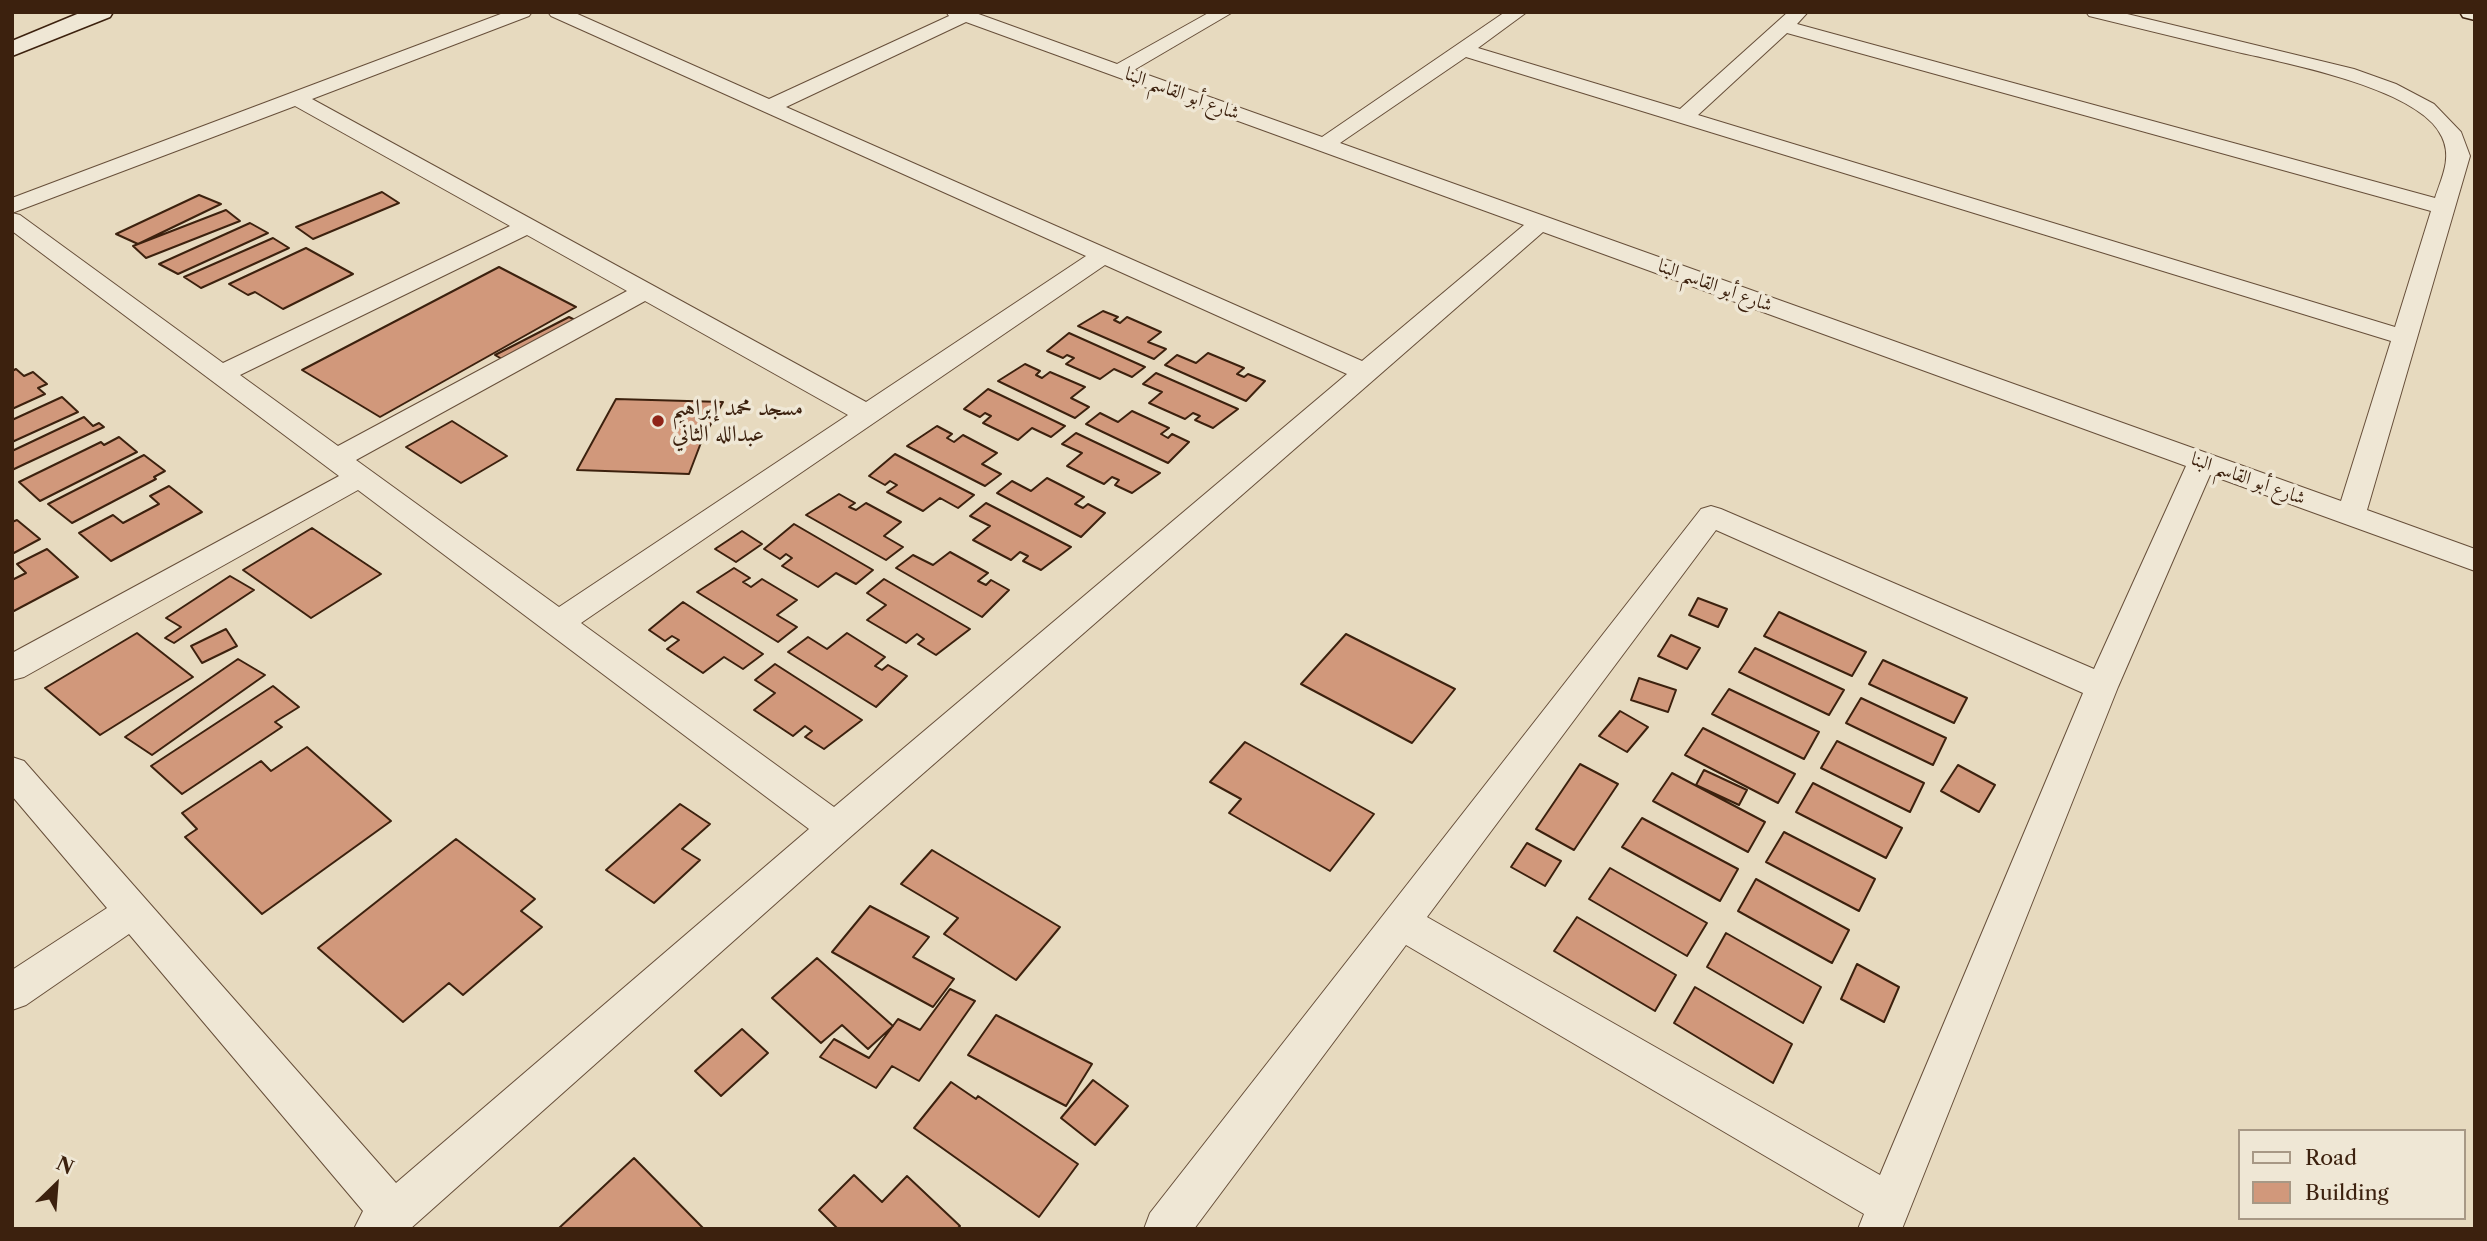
<!DOCTYPE html>
<meta charset="utf-8">
<style>
body{margin:0}
#map{position:relative;width:2487px;height:1241px;overflow:hidden;background:#e7dabf;font-family:"Libre Caslon Text",serif}
canvas{display:block}
.frame{position:absolute;inset:0;border:14px solid #3c210e;pointer-events:none}
.legend{position:absolute;left:2238px;top:1129px;width:228px;height:91px;box-sizing:border-box;background:#efe7d5;border:2px solid #a79885;margin:0;padding:9px 12px;list-style:none;font-size:21px;color:#3c210e}
.legend li{display:flex;align-items:center;gap:14px;height:35px}
.legend b{width:35px;border:2px solid #a79885}
.north{position:absolute;left:21px;top:1150px;width:70px;height:70px;-webkit-text-stroke:5px #efe7d5;paint-order:stroke;rotate:25deg;font-size:19px;font-weight:700;line-height:28px;text-align:center;color:#3c210e}
.north::after{content:'';display:block;margin:auto;width:24px;height:32px;background:#3c210e;clip-path:polygon(50% 0,100% 100%,50% 72%,0 100%)}
</style>
<div id="map">
<canvas width="2487" height="1241"></canvas>
<div class="frame"></div>
<ul class="legend">
<li><b style="height:9px;background:#efe7d5"></b>Road</li>
<li><b style="height:19px;background:#d1987b"></b>Building</li>
</ul>
<div class="north">N</div>
</div>
<script>
const ctx = document.querySelector('canvas').getContext('2d');
ctx.lineJoin = 'round';
function fillPath(path, color) {
  ctx.fillStyle = color;
  ctx.fill(path, 'evenodd');
}
function trace(path, color, width, dash) {
  ctx.strokeStyle = color;
  ctx.lineWidth = width;
  ctx.lineCap = dash ? 'butt' : 'round';
  ctx.setLineDash(dash || []);
  ctx.stroke(path);
}
function label(font, color, halo, rows, align = 'center') {
  ctx.font = font + ' "Libre Caslon Text",Amiri,serif';
  ctx.lineWidth = 7;
  ctx.setLineDash([]);
  ctx.textBaseline = 'middle';
  ctx.strokeStyle = halo;
  ctx.fillStyle = color;
  for (const [text, x, y, turn = 0] of rows) {
    ctx.save();
    ctx.translate(x, y);
    ctx.rotate((+turn || 0) * Math.PI / 180);
    ctx.textAlign = isNaN(turn) ? turn : align;
    if (halo) ctx.strokeText(text, 0, 0);
    ctx.fillText(text, 0, 0);
    ctx.restore();
  }
}
const building = new Path2D(`
 M382 192 399 203 313 239 296 227Z
 M199 195 221 204 138 244 116 234Z
 M226 210 240 221 146 258 133 246Z
 M250 223 268 233 178 274 159 264Z
 M273 238 289 248 201 288 184 277Z
 M306 248 353 274 283 309 255 292 248 295 229 284Z
 M499 267 576 307 380 417 302 370Z
 M1103 311 1118 317 1114 320 1120 323 1127 317 1161 332 1148 342 1166 349 1154 359 1078 326Z
 M569 317 577 321 512 365 495 355Z
 M1069 333 1145 367 1132 377 1114 369 1100 379 1066 364 1074 358 1067 355 1063 358 1047 351Z
 M1208 353 1244 368 1237 374 1244 377 1248 374 1265 381 1246 401 1165 365 1177 355 1196 363Z
 M1025 364 1040 371 1036 375 1042 378 1050 372 1085 387 1071 398 1089 407 1075 418 998 381Z
 M16 369 24 376 33 372 47 384 38 388 45 394 12 409V371Z
 M1156 373 1238 409 1213 428 1195 420 1200 416 1193 413 1185 419 1149 403 1162 392 1143 384Z
 M988 389 1065 426 1051 437 1032 428 1018 440 983 423 991 416 985 413 980 417 964 409Z
 M62 397 78 412 12 442V420Z
 M616 399 723 402 702 440 689 474 577 470Z
 M1132 411 1169 428 1161 434 1168 438 1172 434 1189 442 1168 463 1086 424 1100 413 1118 422Z
 M84 417 93 426 99 423 104 427 12 470V451Z
 M452 421 507 456 461 483 406 447Z
 M937 426 952 434 947 438 954 442 963 435 997 453 982 464 1001 474 985 486 907 446Z
 M1076 433 1160 473 1132 493 1115 485 1119 480 1112 477 1104 484 1067 466 1082 453 1062 444Z
 M119 437 137 452 40 501 19 482 101 442 104 445Z
 M895 454 974 495 958 508 940 498 923 511 887 492 897 485 890 481 885 485 869 476Z
 M144 455 165 471 154 477 156 479 72 523 48 504Z
 M1047 478 1084 497 1075 504 1083 508 1088 504 1105 513 1081 537 997 493 1012 481 1031 491Z
 M169 486 202 512 111 561 79 533 113 515 123 523 159 504 150 496Z
 M839 494 855 503 849 507 856 510 866 503 901 522 884 536 903 547 886 560 806 515Z
 M986 503 1071 547 1041 570 1023 561 1028 556 1020 552 1011 560 973 540 990 526 970 516Z
 M17 520 40 539 12 554V522Z
 M794 524 873 570 856 584 836 573 818 587 782 566 792 558 786 554 780 559 764 549Z
 M312 528 381 574 311 618 243 570Z
 M742 531 762 544 736 562 715 549Z
 M47 549 78 577 12 612V580L26 573 17 564Z
 M950 552 988 573 978 581 986 585 991 580 1009 590 982 617 896 568 913 555 933 565Z
 M734 568 750 578 743 582 751 587 762 579 797 600 777 615 797 627 778 642 697 592Z
 M230 576 254 590 174 643 165 638 181 627 166 618Z
 M884 579 970 629 936 655 918 644 924 639 917 634 906 643 867 620 886 605 867 593Z
 M1698 598 1727 609 1718 627 1689 615Z
 M683 602 763 654 743 669 724 657 703 673 667 649 679 640 672 636 665 641 649 630Z
 M1779 612 1866 652 1852 676 1764 636Z
 M226 629 237 646 202 663 191 646Z
 M137 633 193 677 100 735 45 688Z
 M847 633 885 657 875 666 882 670 888 665 907 676 876 707 788 652 808 637 827 649Z
 M1346 634 1455 689 1412 743 1301 684Z
 M1671 635 1700 648 1687 669 1658 656Z
 M1755 648 1844 690 1829 715 1739 672Z
 M238 659 265 675 152 755 125 737Z
 M1883 660 1967 698 1954 723 1869 684Z
 M775 664 862 720 824 749 805 737 812 731 805 726 793 736 754 710 775 693 755 680Z
 M1639 678 1676 690 1668 712 1631 700Z
 M273 686 299 707 275 722 282 727 182 794 151 766Z
 M1729 689 1819 732 1804 759 1712 714Z
 M1861 698 1946 738 1933 765 1846 723Z
 M1620 711 1648 727 1627 752 1599 736Z
 M1703 728 1795 774 1778 803 1685 755Z
 M1837 741 1924 783 1910 812 1821 768Z
 M1245 742 1374 814 1330 871 1229 813 1241 799 1210 782Z
 M307 747 391 821 262 914 185 837 197 829 182 813 261 761 271 771Z
 M1580 764 1618 784 1574 850 1536 829Z
 M1958 765 1995 785 1979 812 1941 791Z
 M1704 770 1747 790 1739 805 1696 785Z
 M1672 773 1765 822 1748 852 1653 801Z
 M1813 783 1902 828 1886 858 1796 812Z
 M680 804 710 824 682 849 700 860 654 903 606 870Z
 M1642 818 1738 869 1720 901 1622 847Z
 M1784 832 1875 879 1859 911 1766 862Z
 M456 839 535 899 521 911 542 927 463 995 449 983 403 1022 318 948Z
 M1527 843 1561 861 1545 886 1511 867Z
 M932 850 1060 927 1016 980 944 934 958 918 901 884Z
 M1610 868 1707 923 1687 956 1589 899Z
 M1756 879 1849 930 1832 963 1738 911Z
 M870 906 929 937 913 957 954 979 933 1007 832 952Z
 M1577 917 1676 975 1655 1011 1554 951Z
 M1726 933 1821 987 1803 1023 1707 967Z
 M817 958 893 1026 868 1049 842 1025 821 1043 772 998Z
 M1857 964 1899 987 1884 1022 1841 999Z
 M1695 987 1792 1044 1773 1083 1674 1023Z
 M950 989 975 1001 919 1081 892 1066 876 1088 820 1057 834 1039 869 1058 898 1019 920 1030Z
 M996 1015 1092 1064 1066 1106 968 1055Z
 M742 1029 768 1053 721 1096 695 1071Z
 M1093 1080 1128 1106 1095 1145 1061 1118Z
 M951 1082 976 1099 978 1096 1078 1164 1039 1217 914 1128Z
 M634 1158 704 1229H558Z
 M854 1175 882 1202 907 1176 960 1226 957 1229H838L819 1210Z`);
const street = new Path2D(`
 M506 12H532L529 16 312 99 866 402 1086 256 551 16 548 12H573L769 99 949 16 946 12H973L1117 64 1210 12H1233L1134 70 1322 137 1505 12H1527L1478 48 1680 109 1788 12H1808L1797 24 2435 198C2442 177 2452 158 2442 137 2420 87 2279 62 2229 50 2182 39 2135 27 2089 16L2086 12H2119L2354 69 2396 84 2434 104 2461 132 2470 156 2367 510 2475 549V571L2210 475 2118 687 1902 1229H1858L1864 1214 1406 945 1194 1229H1144L1150 1213 1701 509 1711 506 1721 509 2094 669 2186 466 1543 232 848 839 410 1229H354L363 1211 129 934 26 1005 12 1010V970L107 908 12 796V757L24 761 396 1183 809 829 358 490 24 677 12 680V653L339 476 12 231V213L20 215 223 363 510 226 295 106 12 213V198ZM966 22 1524 225 1362 361 786 107ZM1787 33 2431 211 2395 327 1698 115ZM1466 57 2391 341 2341 501 1340 143ZM527 235 627 291 338 446 240 375ZM1105 265 1347 374 834 807 581 623ZM645 301 848 415 559 607 356 460ZM1716 530 2083 693 1880 1175 1427 917Z`);
const secondary = new Path2D(`
 M82 12H113L110 17 12 56V41Z
 M2460 12H2475V20L2463 17Z`);
const markers = [
 [658,421,7,"#8f2418"]
];
const farStreetnames = [
 ["شارع أبو القاسم البنا",1182,94,20],
 ["شارع أبو القاسم البنا",1715,286,20],
 ["شارع أبو القاسم البنا",2248,479,20]
];
const poiNames = [
 ["مسجد محمد إبراهيم",672,408],
 ["عبدالله الثاني",672,434]
];
fillPath(building, '#d1987b');
trace(building, '#3c210e', 2);
trace(street, '#674f3a', 2);
trace(secondary, '#3c210e', 3);
fillPath(street, '#efe7d5');
fillPath(secondary, '#efe7d5');
for (const [x, y, r, color] of markers) {
  const dot = new Path2D();
  dot.arc(x, y, r, 0, 2 * Math.PI);
  ctx.fillStyle = color;
  ctx.fill(dot);
  trace(dot, '#efe7d5', 2.5);
}
label('19px', '#3c210e', '#efe7d5', farStreetnames);
label('23px', '#3c210e', '#efe7d5', poiNames, 'left');
</script>
